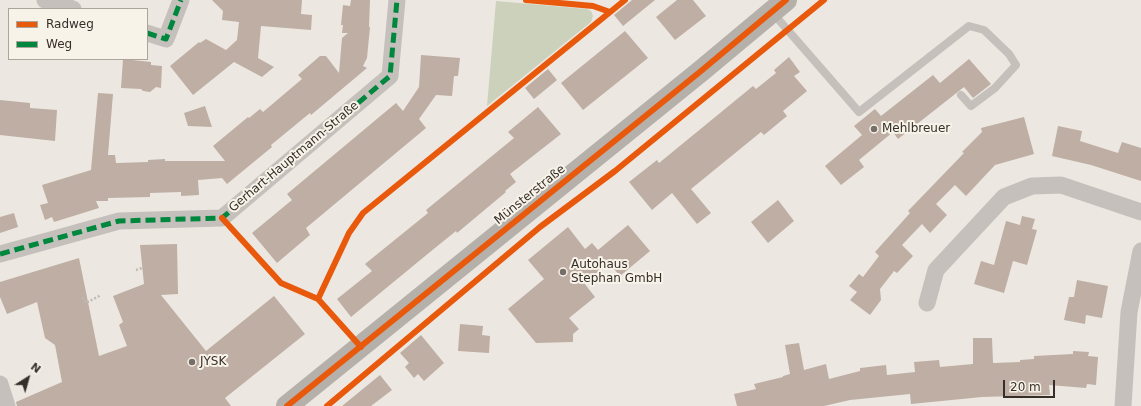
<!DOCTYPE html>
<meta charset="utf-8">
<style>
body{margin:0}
#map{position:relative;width:1141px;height:406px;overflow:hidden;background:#ece8e1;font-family:"DejaVu Sans",sans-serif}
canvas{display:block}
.legend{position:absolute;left:8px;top:8px;width:140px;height:52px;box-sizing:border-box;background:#f8f3e9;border:1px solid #aaa49c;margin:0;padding:5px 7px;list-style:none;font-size:12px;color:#362e29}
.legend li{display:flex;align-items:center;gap:8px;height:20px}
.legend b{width:20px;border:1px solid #aaa49c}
.north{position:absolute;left:8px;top:358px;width:40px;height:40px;-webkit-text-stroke:3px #f8f3e9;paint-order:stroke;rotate:37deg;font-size:11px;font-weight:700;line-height:16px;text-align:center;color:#362e29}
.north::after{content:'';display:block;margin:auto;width:14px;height:18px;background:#362e29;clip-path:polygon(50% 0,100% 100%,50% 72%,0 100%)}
.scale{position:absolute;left:1003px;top:380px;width:52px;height:18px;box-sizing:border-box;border:2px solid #362e29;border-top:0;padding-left:5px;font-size:12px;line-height:14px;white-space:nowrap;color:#362e29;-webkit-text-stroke:3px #f8f3e9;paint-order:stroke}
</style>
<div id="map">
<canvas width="1141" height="406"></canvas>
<ul class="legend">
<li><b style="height:5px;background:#e8590c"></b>Radweg</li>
<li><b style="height:5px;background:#00873e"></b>Weg</li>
</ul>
<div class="north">N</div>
<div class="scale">20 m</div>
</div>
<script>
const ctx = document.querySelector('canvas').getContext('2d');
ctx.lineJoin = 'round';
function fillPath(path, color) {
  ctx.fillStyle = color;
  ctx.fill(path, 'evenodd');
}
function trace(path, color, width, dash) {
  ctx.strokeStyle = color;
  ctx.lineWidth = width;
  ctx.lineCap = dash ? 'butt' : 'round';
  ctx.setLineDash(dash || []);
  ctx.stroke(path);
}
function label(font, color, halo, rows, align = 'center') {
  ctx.font = font + ' "DejaVu Sans",sans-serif';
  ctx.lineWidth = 4;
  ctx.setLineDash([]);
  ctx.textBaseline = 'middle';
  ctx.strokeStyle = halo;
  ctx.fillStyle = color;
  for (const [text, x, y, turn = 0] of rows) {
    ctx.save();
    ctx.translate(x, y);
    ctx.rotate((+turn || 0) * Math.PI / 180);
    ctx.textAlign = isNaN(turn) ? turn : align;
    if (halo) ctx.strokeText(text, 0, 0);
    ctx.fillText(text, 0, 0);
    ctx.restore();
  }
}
const green = new Path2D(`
 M496 1 587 9 591 11 593 16 591 22 487 106Z`);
const building = new Path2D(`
 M212 0H302L301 14 312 15 311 30 261 26 258 58 274 67 262 77 234 62 193 95 170 66 199 42 200 43 206 39 226 50 237 40 239 22 222 20 223 11Z
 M351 0H370L369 27H370L367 58 363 66 367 68 311 115 310 113 271 145 272 147 227 184 222 178 198 180 199 195 181 196V192L150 193V197L108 198V201H96L99 208 54 222 52 217 45 220 40 205 48 203 42 185 91 170 98 93 113 94 108 155H115L116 163 148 162V160L165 159V161H225L213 146 248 117 249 118 260 109 263 112 302 79 298 75 320 56H326L339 73 342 38 348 33H342L343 25H341L343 5 350 6Z
 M632 0H655L623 26 614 15Z
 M677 0H693L706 16 675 40 656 17Z
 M625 31 648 58 583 110 561 83Z
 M421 55 460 58 458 76H454L452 96 436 95 419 119 426 128 306 228 310 235 277 263 252 233 292 200 287 194 396 103 403 111 419 87Z
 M789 57 800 72 794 76 807 91 783 111 787 116 764 135 761 132 691 189 711 213 697 224 672 193 652 210 629 182 657 160 659 163 753 86 756 89 776 73 774 70Z
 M123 59 151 62V65L162 66 161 88 156 87 150 92 143 91 141 89 121 88Z
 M969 59 991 84 973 98 964 87 898 139 893 132 859 160 864 167 841 185 825 166 862 135 854 126 875 109 881 116 933 75 940 83Z
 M548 69 557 80 534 99 525 88Z
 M0 100 30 103V108L57 110 55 141 0 135Z
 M205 106 212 127 188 126 184 113Z
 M538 107 561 134 510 174 516 182 505 191 506 192 457 233 456 231 430 252 351 317 337 299 372 271 365 264 428 213 426 210 514 138 508 132Z
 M1024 117 1034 154 995 165 966 196 955 185 936 204 947 215 930 233 922 224 902 245 913 256 897 273 894 271 880 289 881 300 870 315 850 300 857 292 849 286 859 274 863 277 879 256 875 252 910 213 908 211 964 153 962 152 982 132 981 128Z
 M1058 126 1082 131 1080 141 1118 153 1122 142 1141 148V181L1091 165 1052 156Z
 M778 200 794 221 768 243 751 222Z
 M14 213 18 227 0 233V217Z
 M1022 216 1035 219 1032 229 1037 230 1027 265 1013 261 1004 293 974 284 981 261 994 265 1006 221 1020 225Z
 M628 225 650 251 620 276 609 263 584 283 595 297 569 318 579 329 573 334V342L536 343 508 309 544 279 528 260 568 227 585 249 592 243 598 250Z
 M177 244 178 294 161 295 206 351 274 296 305 334 225 398 231 406H17L16 402 62 382 55 345 45 338 37 302 7 314 0 297V282L79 258 99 356 127 346 119 325 123 322 113 296 144 284 140 245Z
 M1077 280 1108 286 1102 318 1086 315 1085 324 1064 320 1069 297H1074Z
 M460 324 483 326 482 335 490 336 489 353 458 351Z
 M421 335 444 363 424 381 418 374 414 378 405 367 409 363 400 353Z
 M973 338H992L993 363 1020 362V360L1034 359V356L1073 354V351L1089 352 1088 356 1098 357 1096 385 1087 384 1086 388 1049 385 1050 395 982 397 911 404 910 394 850 400 824 406H737L734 394 756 389 754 384 783 377V376L790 374 785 345 799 343 804 370 826 364 829 379 860 371V368L886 365 887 375 915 372 914 362 939 360 940 367 973 364Z
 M380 375 392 390 371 406H342Z`);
const path = new Path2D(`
 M136 270 142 268
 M83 297 86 303 101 295`);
const service = new Path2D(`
 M772 12 859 112 969 26 984 30 1009 54 1016 65 995 88 971 106 961 95`);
const minor = new Path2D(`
 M45 0 73 9
 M147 33 166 39 181 0
 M0 254 119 221 222 218 390 76 397 0
 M927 303 936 270 1004 197 1032 186 1061 185 1141 212
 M0 384 7 406
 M1123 406 1129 312 1141 251`);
const secondary = new Path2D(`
 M287 406 701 71 786 0`);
const quiet = new Path2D(`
 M147 33 166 39 181 0
 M0 254 119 221 222 218 390 76 397 0`);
const cycleway = new Path2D(`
 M526 0 593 6 610 12
 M222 218 281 283 318 299
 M361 347 318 299 349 233 363 213 625 0
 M287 406 701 71 786 0
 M327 406 540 227 615 171 824 0`);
const markers = [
 [874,129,4,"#766f69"],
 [563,272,4,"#766f69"],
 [192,362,4,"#766f69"]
];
const poiNames = [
 ["Mehlbreuer",882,129],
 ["Autohaus",571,265],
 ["Stephan GmbH",571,279],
 ["JYSK",200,362]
];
const streetNames = [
 ["Gerhart-Hauptmann-Straße",294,157,-40],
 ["Münsterstraße",530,195,-39]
];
fillPath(green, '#ccd1bc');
fillPath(building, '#beaea4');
trace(path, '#beb9b3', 2.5, [2, 2]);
trace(service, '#c5c0bb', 8);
trace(minor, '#c5c0bb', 17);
trace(secondary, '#b6b0ab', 22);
trace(quiet, '#00873e', 5, [10, 5]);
trace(cycleway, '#e8590c', 6);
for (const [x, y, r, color] of markers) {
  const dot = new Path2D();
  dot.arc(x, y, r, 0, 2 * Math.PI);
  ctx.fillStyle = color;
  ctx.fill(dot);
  trace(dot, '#f8f3e9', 1.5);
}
label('12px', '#362e29', '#f8f3e9', poiNames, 'left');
label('12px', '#362e29', '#f8f3e9', streetNames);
</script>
